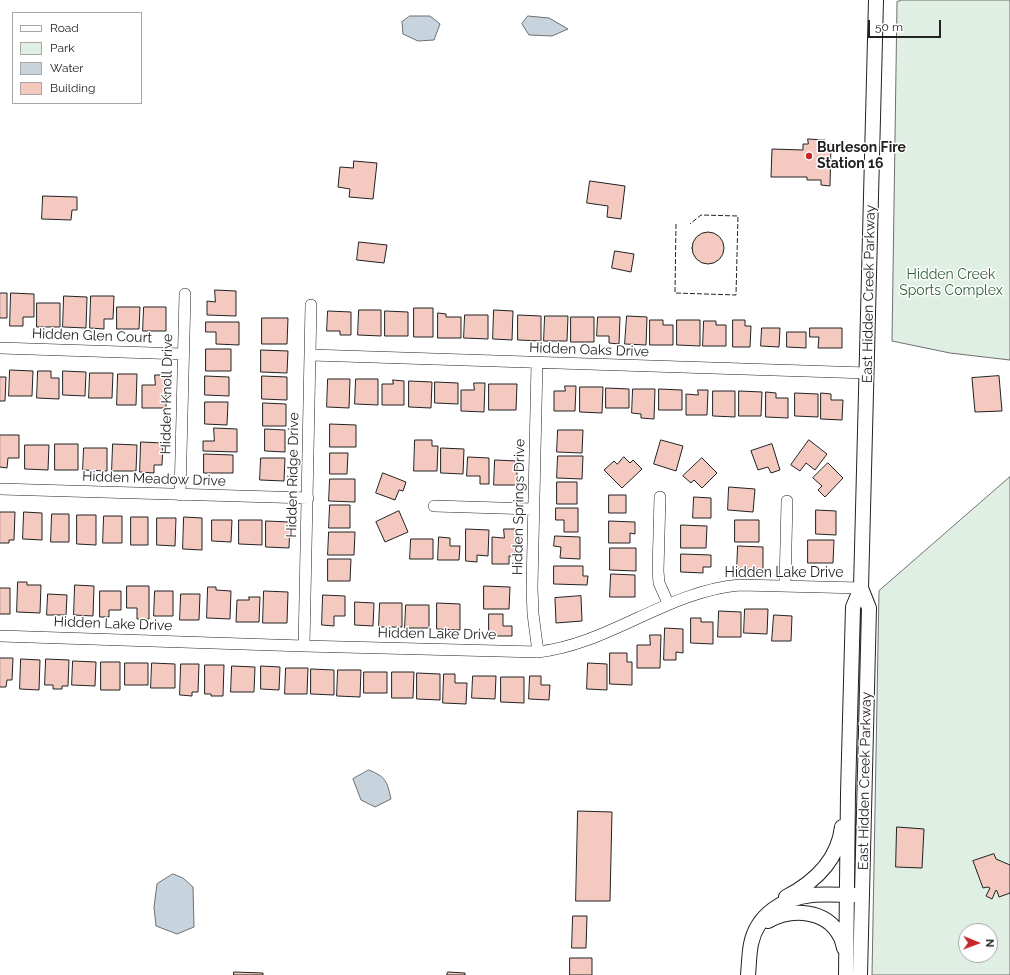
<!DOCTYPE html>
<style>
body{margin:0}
#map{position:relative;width:1010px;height:975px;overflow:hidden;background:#fff;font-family:Raleway,sans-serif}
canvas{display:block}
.legend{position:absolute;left:12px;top:12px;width:130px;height:92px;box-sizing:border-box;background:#fff;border:1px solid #a7a7a7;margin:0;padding:5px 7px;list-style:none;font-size:12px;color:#222}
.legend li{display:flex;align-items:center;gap:8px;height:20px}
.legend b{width:20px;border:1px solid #a7a7a7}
.north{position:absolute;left:958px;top:923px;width:40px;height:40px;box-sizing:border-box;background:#fff;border:1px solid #a7a7a7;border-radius:50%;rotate:91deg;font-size:11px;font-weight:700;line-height:16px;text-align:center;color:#222}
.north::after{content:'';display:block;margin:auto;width:14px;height:18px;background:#c62828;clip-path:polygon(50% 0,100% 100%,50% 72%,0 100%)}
.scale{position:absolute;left:868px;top:20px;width:73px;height:18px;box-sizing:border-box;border:2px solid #222;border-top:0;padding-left:5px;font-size:12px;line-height:14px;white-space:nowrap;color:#222;-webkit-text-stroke:3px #fff;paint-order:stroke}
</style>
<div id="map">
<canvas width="1010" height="975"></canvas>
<ul class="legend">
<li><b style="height:5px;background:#fff"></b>Road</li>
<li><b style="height:11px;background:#e0efe3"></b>Park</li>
<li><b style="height:11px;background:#c7d3dd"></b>Water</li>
<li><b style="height:11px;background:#f3c9c0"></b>Building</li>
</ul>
<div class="north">N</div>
<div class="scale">50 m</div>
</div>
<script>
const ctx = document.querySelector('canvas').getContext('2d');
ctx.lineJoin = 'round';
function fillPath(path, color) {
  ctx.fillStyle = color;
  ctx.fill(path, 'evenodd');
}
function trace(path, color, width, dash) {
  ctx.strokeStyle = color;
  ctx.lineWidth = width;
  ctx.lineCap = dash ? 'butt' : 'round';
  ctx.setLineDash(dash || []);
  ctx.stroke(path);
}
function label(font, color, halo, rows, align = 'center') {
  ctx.font = font + ' Raleway,sans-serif';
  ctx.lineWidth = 3;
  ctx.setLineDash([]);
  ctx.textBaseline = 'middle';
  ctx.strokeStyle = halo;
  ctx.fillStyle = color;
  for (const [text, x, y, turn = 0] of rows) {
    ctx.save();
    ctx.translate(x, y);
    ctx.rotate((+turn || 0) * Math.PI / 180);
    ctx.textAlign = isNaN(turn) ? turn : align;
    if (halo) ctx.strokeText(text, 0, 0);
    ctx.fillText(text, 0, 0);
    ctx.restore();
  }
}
const green = new Path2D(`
 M902 0H1010V360L950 353 892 341 897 2Z
 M1010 477V975H872L879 591ZM966 931H990V955H966Z`);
const water = new Path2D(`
 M410 16H430L440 24 434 40 418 41 403 34 402 22Z
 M528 16 549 18 568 29 552 36 529 35 522 24Z
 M369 770C386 777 387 781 391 799L375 807 361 800 353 779Z
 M173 874 183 878 193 887 194 927 177 934 156 926 154 907 157 884Z`);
const building = new Path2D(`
 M808 139 825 140V144H831L830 186 821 185V180H807V177H771L772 149 803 150V144H808Z
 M354 161 377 163 373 199 349 197 350 189 338 187 340 167 353 168Z
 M590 181 625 186 621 219 607 217 608 206 587 203Z
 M43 196 77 197V210H72L71 220 42 219Z
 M692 248a16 16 0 1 1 32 0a16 16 0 1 1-32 0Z
 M359 242 387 245 384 263 357 260Z
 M615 251 634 254 631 272 612 268Z
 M215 290 236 291V316L207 315V301L215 302Z
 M0 293H7V318H0Z
 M11 293 34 294V317H23V326H10Z
 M64 296 87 297 86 328 63 327Z
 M91 296H114L113 319H104V329L90 328Z
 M37 303H60V327H37Z
 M117 307H140L139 329H117Z
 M144 307H166V331H143Z
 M414 308H433V337H414Z
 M359 310H381V336L358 335Z
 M494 310 513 311 512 340 493 339Z
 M328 311 351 312V335H340V331H327Z
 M385 311 408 312V336H385Z
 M438 313 446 314V317H461V338H438Z
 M465 315H488V339L464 338Z
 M518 315 541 316V341L518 340Z
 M545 316H568L567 341H544Z
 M627 316 647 317 646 345 625 344Z
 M571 317H594V342H571Z
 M598 317H620L619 344 609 343V336H597Z
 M262 318H288L287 344H262Z
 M650 320H663V325H673V345H650Z
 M677 320H700V346L677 345Z
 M733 320H745V326H751L750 347H733Z
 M704 321H716V325H726V346H703Z
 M206 322H239V345L216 344V332H206Z
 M762 328H780L779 347 761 346Z
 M810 328H842V348H818L819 337H810Z
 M787 332H806V348L787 347Z
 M206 349H231V371H206Z
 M261 350 288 351 287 373 261 372Z
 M10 370 33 371 32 396H9Z
 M38 371H51V378H59V399L37 398Z
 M63 371 86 372 85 396 63 395Z
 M90 373H113L112 398H89Z
 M118 374H137L136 405H117Z
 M155 375H166V408H142V385H155Z
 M205 376 229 377V396L205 395Z
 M262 376 287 377V400L262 399Z
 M999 376 1002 411 975 412 972 378Z
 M0 377H6L5 401H0Z
 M328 379H350L349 408 327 407Z
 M356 379H378V405L355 404Z
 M393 380 404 381V405H382V384H393Z
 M409 381 432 382 431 408 409 407Z
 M435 382 458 383V404L435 403Z
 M474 383H485L484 412 461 411V390H474Z
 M489 384H517L516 410H489Z
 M565 386H576L575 411H554V391H565Z
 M580 387H603L602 413 580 412Z
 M606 388 629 389V408H606Z
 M633 389H655L654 419 641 418V414L632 413Z
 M659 389 682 390V410H659Z
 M698 390H708L707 415H686V394L698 395Z
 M713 391H735V417L713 416Z
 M739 391 762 392 761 416H739Z
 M766 392 776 393V398H788V418L766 417Z
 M795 393 818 394V417L795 416Z
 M821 393 831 394V400H843L842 420 821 419Z
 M205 402H228L227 425 205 424Z
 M263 403 286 404V426H263Z
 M330 424 356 425V447H330Z
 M214 428 237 429V452L203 451V441H214Z
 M265 429 285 430V452L265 451Z
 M558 430H583L582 453 557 452Z
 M0 435H19V458H8L7 468 0 467Z
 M415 440H432V446H438L437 471H414Z
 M661 440 683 446 676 471 654 464Z
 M809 440 827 454 815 470 806 463 800 471 791 465Z
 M141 442 163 443 162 465H154V473L140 472Z
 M55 444H78V470H55Z
 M113 444 137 445 136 471H112Z
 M772 444 780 470 771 473 768 467 758 470 751 451Z
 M25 445H49L48 470 25 469Z
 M84 448H107V471L83 470Z
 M441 448 464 449 463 474 441 473Z
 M330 453H348L347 474H330Z
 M204 454 233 455V473H204Z
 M558 456H583L582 479 557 478Z
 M468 457 489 458V484H480V476H467Z
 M624 457 630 463 633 460 642 469 622 488 604 470 614 461 617 464Z
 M261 458H285L284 481 260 480Z
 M702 458 717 473 702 488 694 480 691 483 683 476Z
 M495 460 517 461V485H494Z
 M828 463 843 478 825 497 818 490 822 486 813 478Z
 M383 473 406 482 403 491 399 490 395 500 376 493Z
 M330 479H355V502L329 501Z
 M557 482H577V504H557Z
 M729 487 755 489 753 512 728 510Z
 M609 495H626V513H609Z
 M694 497 711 498V518H693Z
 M330 505H350V528H329Z
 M556 508H578V532H564V520H556Z
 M816 510 836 511V535L816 534Z
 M399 511 408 532 385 542 376 522Z
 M0 512H15L14 540H9V543H0Z
 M24 512 42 513V540L23 539Z
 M52 514H69V542H51Z
 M77 515H96V545L77 544Z
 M104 516H122V543H103Z
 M131 517H148V545H131Z
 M184 517 202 518V550L183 549Z
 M157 518H176L175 546 157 545Z
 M212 520H232L231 542 212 541Z
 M239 520H262V545L239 544Z
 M735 520H759V542H735Z
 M266 521 290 522 289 548 266 547Z
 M609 521 635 522V534L630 533V543H609Z
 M681 525 707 526 706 548H681Z
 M466 529 489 530 488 556 477 555V562L466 561Z
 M504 529H516L515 556H509V564H492V537L504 538Z
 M329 532H355L354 555H328Z
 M555 536 580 537V559L560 558 561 547 554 546Z
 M439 537 450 538V546H460L459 560H438Z
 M411 539H433V559H410Z
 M808 540H834L833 563H808Z
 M738 546 763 547V569H737Z
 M610 548H636V571L610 570Z
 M681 554 711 555V567H703V573L681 572Z
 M328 559H351L350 581H328Z
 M554 566H583V576H588L587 585 554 584Z
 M611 574 635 575V597H610Z
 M18 582H27V585H41L40 613 17 612Z
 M75 585 94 586 93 616 74 615Z
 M127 586H149V619H137V608H127Z
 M484 586 510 587 509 609H484Z
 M208 587H216V590L231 591 230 619 207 618Z
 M0 588H10V614H0Z
 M100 591H121V610H109V617H100Z
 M155 591H173V616H154Z
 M264 591 288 592 287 623H263Z
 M48 594 67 595 66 615H47Z
 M181 594H200L199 620H180Z
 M323 595 345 596V616H334V626L322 625Z
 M581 596 582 621 556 623 555 598Z
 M249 597H260L259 622H236L237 600H249Z
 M355 602 374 603 373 626 355 625Z
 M380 603H402V627H379Z
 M437 603 460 604V630L437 629Z
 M406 605H429V628H405Z
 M745 609H768L767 634 744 633Z
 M719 611 741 612V637H718Z
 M489 614H503V626H512V636H489Z
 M774 615 792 616 791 641H772Z
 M691 618H701V622H713V644L691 643Z
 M665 628 683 629V653L676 652V660H664Z
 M650 635H661L660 668H637V645H650Z
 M610 653H627V662H632V685L610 684Z
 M0 658H13L12 680H7L6 687H0Z
 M21 659 40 660 39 690 20 689Z
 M46 659 69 660 68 686H62V689H53V685H45Z
 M73 661 96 662 95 686 72 685Z
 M101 662H120V690H101Z
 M125 663H148V685H125Z
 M152 663 175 664V688H151Z
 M588 663 607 664V690L587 689Z
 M181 664H199L198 692H192V696L180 695Z
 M205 665H224L223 696H211V694H205Z
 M232 666 255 667 254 692H231Z
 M261 666 280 667 279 690 261 689Z
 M286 668H308L307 694H285Z
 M311 669 334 670V695L311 694Z
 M338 670H361L360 697 337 696Z
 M364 672H387V693H364Z
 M392 672H414L413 698H392Z
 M417 673 440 674V700L417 699Z
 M444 674H455V683H467L466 704 443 703Z
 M473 676H496L495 699 472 698Z
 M530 676H541V685H550L549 700 529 699Z
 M501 677H524V703L501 702Z
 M578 811 612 812 610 901H576Z
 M897 827 924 829 922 868 896 867Z
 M994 854 996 859 1010 865V893L999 897 997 891 996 890 992 899 986 896 990 888 988 887 983 888 973 861Z
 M573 916H587L586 948H572Z
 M570 958H592V975H570Z
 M234 972 263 973V975H234Z
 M448 972 465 973V975H447Z`);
const minor = new Path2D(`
 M0 348 183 354
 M311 355 867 373
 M537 363 532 587 533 614 538 652
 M0 489 308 498
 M180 495 185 294
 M660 497 658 571 659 583 668 603
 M434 506 533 509
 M785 586 787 501
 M0 636 304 646 538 652C610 644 667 591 740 585L861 588
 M304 646 311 305`);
const major = new Path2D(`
 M786 897C815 882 838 860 842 827
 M768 921C791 908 826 909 840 936 842 939 843 944 844 948
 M748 975C749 965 749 954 751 944 757 914 784 898 812 895 826 894 842 895 856 895
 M846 975 848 793 853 607 861 588 876 0
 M860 975 869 608 861 588`);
const fence = new Path2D(`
 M676 224 675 293 736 295 738 216 701 215 690 224`);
const markers = [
 [809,156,4,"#c62828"]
];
const poiNames = [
 ["Burleson Fire",817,148],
 ["Station 16",817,164]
];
const parkNames = [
 ["Hidden Creek",951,275],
 ["Sports Complex",951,291]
];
const streetNames = [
 ["East Hidden Creek Parkway",869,294,-89],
 ["Hidden Glen Court",92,336,2],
 ["Hidden Oaks Drive",589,350,2],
 ["Hidden Knoll Drive",167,394,-89],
 ["Hidden Ridge Drive",293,475,-89],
 ["Hidden Meadow Drive",154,479,2],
 ["Hidden Springs Drive",519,507,-89],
 ["Hidden Lake Drive",784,573],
 ["Hidden Lake Drive",113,624,2],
 ["Hidden Lake Drive",437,634,1],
 ["East Hidden Creek Parkway",865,781,-89]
];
fillPath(green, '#e0efe3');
trace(green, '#6f6f6f', 1);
fillPath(water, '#c7d3dd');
trace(water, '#6f6f6f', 1);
fillPath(building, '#f3c9c0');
trace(building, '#222', 1);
trace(minor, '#222', 12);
trace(major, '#222', 16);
trace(minor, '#fff', 11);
trace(major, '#fff', 14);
trace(fence, '#222', 1, [5, 2]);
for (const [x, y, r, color] of markers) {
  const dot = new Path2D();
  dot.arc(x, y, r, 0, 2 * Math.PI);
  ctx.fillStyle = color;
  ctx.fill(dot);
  trace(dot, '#fff', 1.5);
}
label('bold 14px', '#222', '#fff', poiNames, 'left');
label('14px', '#2f5e38', '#fff', parkNames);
label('14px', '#222', '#fff', streetNames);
</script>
